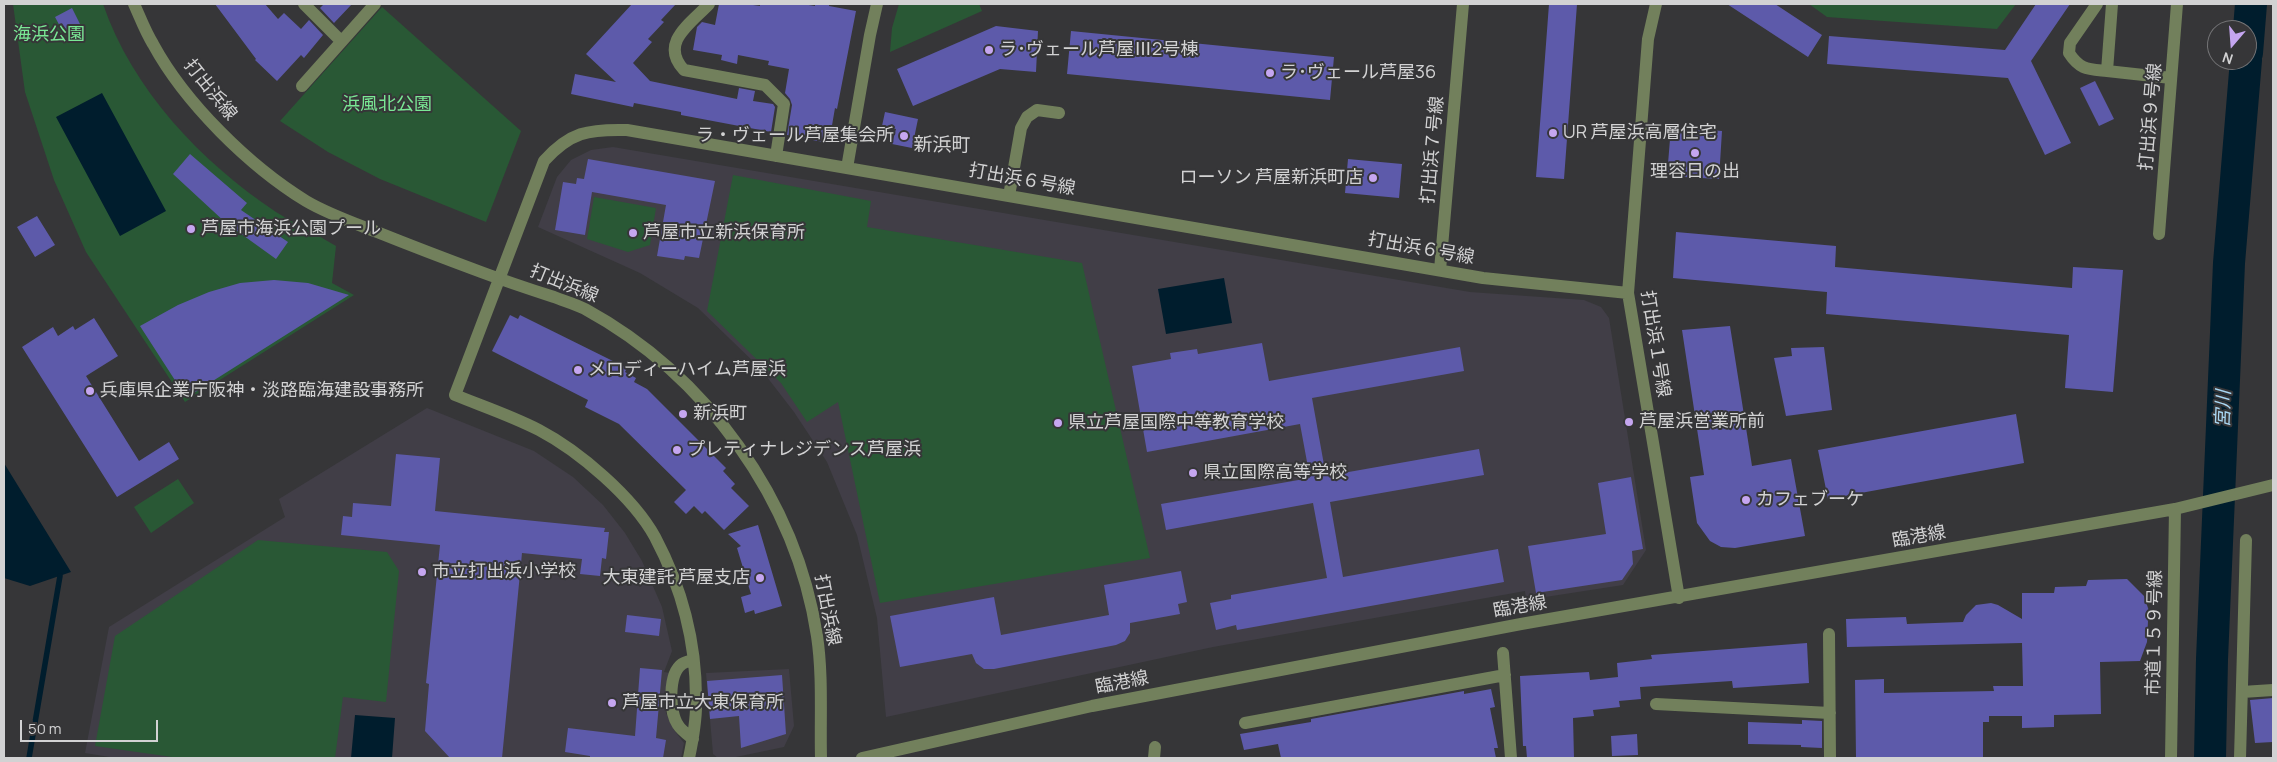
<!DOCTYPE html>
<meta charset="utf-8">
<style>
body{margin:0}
#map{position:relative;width:2277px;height:762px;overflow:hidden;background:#363638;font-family:Manrope,sans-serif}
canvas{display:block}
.frame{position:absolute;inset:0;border:5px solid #d2d2d3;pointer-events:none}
.north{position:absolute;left:2207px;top:20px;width:50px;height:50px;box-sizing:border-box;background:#363638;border:1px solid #747476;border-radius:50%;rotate:198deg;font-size:14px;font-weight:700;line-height:20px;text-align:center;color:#d2d2d3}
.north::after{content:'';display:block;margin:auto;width:18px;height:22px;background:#c5a6f0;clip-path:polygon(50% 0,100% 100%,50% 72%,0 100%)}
.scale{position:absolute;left:20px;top:720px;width:138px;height:22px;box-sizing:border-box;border:2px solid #d2d2d3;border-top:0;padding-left:6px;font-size:15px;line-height:18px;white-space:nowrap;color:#d2d2d3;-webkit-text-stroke:4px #363638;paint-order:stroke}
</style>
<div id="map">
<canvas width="2277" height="762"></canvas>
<div class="frame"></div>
<div class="north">N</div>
<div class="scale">50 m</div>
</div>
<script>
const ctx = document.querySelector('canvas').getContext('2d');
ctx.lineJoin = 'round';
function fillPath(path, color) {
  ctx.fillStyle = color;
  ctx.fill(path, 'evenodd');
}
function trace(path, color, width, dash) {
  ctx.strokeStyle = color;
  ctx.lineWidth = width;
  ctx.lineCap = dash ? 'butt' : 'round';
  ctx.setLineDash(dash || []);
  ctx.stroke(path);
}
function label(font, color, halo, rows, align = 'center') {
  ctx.font = font + ' Manrope,"Noto Sans JP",sans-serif';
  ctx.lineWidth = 4;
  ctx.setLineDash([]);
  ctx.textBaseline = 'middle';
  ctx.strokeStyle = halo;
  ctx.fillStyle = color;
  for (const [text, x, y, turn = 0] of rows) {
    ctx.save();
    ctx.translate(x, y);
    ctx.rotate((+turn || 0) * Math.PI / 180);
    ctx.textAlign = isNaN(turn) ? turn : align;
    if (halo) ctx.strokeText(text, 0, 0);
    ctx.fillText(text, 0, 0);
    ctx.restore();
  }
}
const built = new Path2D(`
 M613 147 1470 292 1584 300 1601 307 1609 318 1646 550 1623 585 1526 600 1525 591 1213 647 886 717 877 618 857 535 827 462 794 412 760 368 698 308 640 273 538 227 557 177 571 160 591 150Z
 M427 408 534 451 573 477 603 505 625 533 642 561 662 607 672 651 664 672 670 673 665 693 666 713 674 730 684 743 681 758H116L85 753 109 627 285 517 279 499Z
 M789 669 794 726 784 747 731 758H718L713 754 706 673Z`);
const green = new Path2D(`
 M13 4H103C132 89 201 162 276 212 295 224 316 234 336 246L332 283 354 295 185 402 86 252 54 180 25 92Z
 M899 4H979L982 11 890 52 892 28Z
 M1809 4H2016L1997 29 1827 17Z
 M382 7 521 131 486 222 380 179 328 152 280 121Z
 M733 175 871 201 867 227 1082 263 1150 558 880 603 838 402 807 422 781 383 707 311Z
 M594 197 656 208 650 245 628 252 587 239Z
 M178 479 194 503 151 533 134 507Z
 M258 540 387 552 399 571 386 702 343 697 335 758H179L95 746 115 636Z`);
const water = new Path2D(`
 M102 93 166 211 120 236 56 117Z
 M1224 278 1232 323 1166 334 1158 289Z
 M4 463 71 572 30 586 4 578Z
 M355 715 395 718 392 758H351Z`);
const stream = new Path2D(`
 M29 758 60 576`);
const river = new Path2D(`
 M2247 53 2251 4
 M2210 758 2212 659 2229 263 2246 60`);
const building = new Path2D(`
 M215 4H265L278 19 284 13 301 29 309 20 323 35 304 58 301 55 277 81 255 60 256 59Z
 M324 4H352L334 23 320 8Z
 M632 4H676L661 20 664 22 648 39 652 42 633 63 650 81 737 99 739 88 755 91 753 101 773 104 775 107 771 132 681 115V112L634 103 633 107 571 94 575 74 616 82 586 54Z
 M719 4H746L760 6V4H802L815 6V4H829V6L856 11 837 109 835 108 830 137 824 136 823 142 787 135 792 105 790 99 785 93 789 69 768 65 769 61 738 55 737 64 721 60 722 55 693 50 697 27 702 22 715 25Z
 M1549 4H1577L1564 179 1536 177Z
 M1727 4H1775L1822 35 1808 57Z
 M2036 4H2070L2031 61 2071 143 2045 155 2008 78 1827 64 1829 36 2005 50Z
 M72 8 80 24 63 32 55 17Z
 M996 26 1038 31 1036 72 1000 69 913 106 897 69Z
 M1071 31 1334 57 1330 100 1067 74Z
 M2095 81 2114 119 2099 126 2080 88Z
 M885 112 918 119 912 148 892 144 896 129 882 126Z
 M1671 127 1722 131 1719 179 1667 176Z
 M190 154 247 203 241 210 288 242 276 259 226 223 173 174Z
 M588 159 715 181 699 258 685 256 684 260 657 256 666 205 592 192 585 235 555 230 563 182 576 184 577 178 584 179Z
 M1348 159 1402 164 1399 198 1345 193Z
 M37 216 55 245 35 257 17 227Z
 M1676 232 1836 246 1835 267 2072 288 2073 267 2123 270 2113 392 2065 388 2069 335 1826 314 1827 292 1673 278Z
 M274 280 308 283 349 295 189 396 184 386 180 388 140 326 178 305 209 292 240 283Z
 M510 315 518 319 520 315 627 368 625 372 636 378 634 382 647 389 726 468 723 471 735 484 731 488 749 506 724 530 705 511 702 514 694 506 686 514 674 502 686 490 619 424 585 407 588 400 492 351Z
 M94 318 118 356 86 376 139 461 169 442 179 459 117 497 22 347 53 327 58 336 73 326 75 330Z
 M1730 326 1752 466 1791 459 1805 536 1735 548 1721 547 1710 541 1697 523 1690 477 1704 475 1682 330Z
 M1262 343 1269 381 1460 347 1464 371 1312 398 1326 476 1479 449 1484 475 1330 502 1343 577 1498 549 1504 582 1237 630 1236 625 1216 630 1210 603 1231 599V595L1327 578 1313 503 1166 530 1161 504 1310 478 1300 424 1147 452 1132 366 1171 359 1170 353 1197 349 1198 354Z
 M1824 347 1832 410 1786 416 1774 358 1792 356 1791 348Z
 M2016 414 2024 463 1828 499 1818 450Z
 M396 454 440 458 435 511 605 528 604 532H609L606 559 602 558 600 576 580 574 582 559 522 553 502 758H450L425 731 429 684 426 683 440 545 341 535 343 516 352 517 353 503 391 506Z
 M1631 477 1643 549 1632 551 1633 564 1622 580 1536 593 1528 546 1606 534 1598 483Z
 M758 525 782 606 755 614 754 610 745 613 741 597 751 594 737 548 741 546 728 534Z
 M1181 571 1187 602 1178 604 1180 614 1130 623V633L1125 641 1116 645 994 669H984L976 663 972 654 900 667 890 616 994 597 1001 635 1109 615 1104 585Z
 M2127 579 2144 596 2152 620 2148 621 2147 642 2140 661 2100 662 2101 714 2054 715V727L2022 728V716H1989V722H1983V758H1856L1855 680 1884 679V693L1994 691 1993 686H2023L2022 643 1847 647 1846 619 1906 617 1907 624 1963 622 1966 615 1976 605 1991 603 1998 605 2022 619V593H2054L2055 587 2086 586 2088 580Z
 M627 615 661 619 659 636 625 632Z
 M1807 643 1809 683 1733 688 1732 681 1640 687 1641 699 1619 701 1620 707 1593 710 1594 716 1573 718 1574 758H1527L1526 746H1523L1520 676 1589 672 1590 680 1618 677 1617 663 1652 659 1651 655Z
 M640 668 662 670 656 738 666 740 663 758H590V756L565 752 568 728 635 736Z
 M782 675 786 734 741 748 739 716 710 719 707 681Z
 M1491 689 1495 707 1490 708 1498 748H1494L1496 758H1281L1278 744 1244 750 1240 734 1311 722V719L1464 691V694Z
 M2273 698V742L2255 743 2250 700Z
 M1802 720 1822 721V748L1801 747V745L1748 744V722L1802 724Z
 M1637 734 1638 755 1612 756 1611 736Z`);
const minor = new Path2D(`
 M134 4C140 17 145 31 153 44 185 103 249 166 306 201 328 214 354 223 377 232 412 246 446 259 481 272 505 281 529 289 554 297 564 301 575 304 585 309 706 375 796 499 817 636 823 676 820 718 821 758
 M304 4 341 41
 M709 4C690 24 659 43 684 70L765 85 784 104 776 156
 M1656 4 1648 39 1628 293 1679 598
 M2097 4 2070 43 2069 53C2080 70 2088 69 2107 71
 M2112 4 2107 71 2171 78
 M302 86 375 4
 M847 168 870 35 877 4
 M1009 196 1021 128 1027 117 1037 110 1059 113
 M2159 234 2177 4
 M1440 270 1463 4
 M1829 634 1830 758
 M1503 653 1511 758
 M2242 692 2273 690
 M1656 704 1830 713
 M1245 723 1505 675
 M693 739C688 735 681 730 678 725 669 712 668 674 682 664 685 662 690 661 693 660
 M689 758C693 739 697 718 696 698 696 642 681 586 655 537 633 497 579 451 539 430 512 416 482 406 455 395L544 161C570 132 588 129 627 130L1483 278 1628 293
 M862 758 1092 706 1521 624 2175 509 2273 485
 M1154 758 1155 747
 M2171 758 2175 509
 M2240 758 2246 540`);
const markers = [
 [989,50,5,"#c5a6f0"],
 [1270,73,5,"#c5a6f0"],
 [1553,133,5,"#c5a6f0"],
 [904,136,5,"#c5a6f0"],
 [1695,153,5,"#c5a6f0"],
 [1373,178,5,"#c5a6f0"],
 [191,229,5,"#c5a6f0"],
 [633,233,5,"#c5a6f0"],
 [578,370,5,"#c5a6f0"],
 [90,391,5,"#c5a6f0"],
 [683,414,5,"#c5a6f0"],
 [1629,422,5,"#c5a6f0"],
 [1058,423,5,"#c5a6f0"],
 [677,450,5,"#c5a6f0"],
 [1193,473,5,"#c5a6f0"],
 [1746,500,5,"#c5a6f0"],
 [422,572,5,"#c5a6f0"],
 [760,578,5,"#c5a6f0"],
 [612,703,5,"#c5a6f0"]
];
const parkNames = [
 ["海浜公園",49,35],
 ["浜風北公園",387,105]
];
const poiNames = [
 ["ラ･ヴェール芦屋Ⅲ2号棟",999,50],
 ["ラ･ヴェール芦屋36",1280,73],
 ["UR 芦屋浜高層住宅",1563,133],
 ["ラ・ヴェール芦屋集会所",894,136,"right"],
 ["理容日の出",1695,172,"center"],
 ["ローソン 芦屋新浜町店",1363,178,"right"],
 ["芦屋市海浜公園プール",201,229],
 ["芦屋市立新浜保育所",643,233],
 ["メロディーハイム芦屋浜",588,370],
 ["兵庫県企業庁阪神・淡路臨海建設事務所",100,391],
 ["新浜町",693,414],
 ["芦屋浜営業所前",1639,422],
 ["県立芦屋国際中等教育学校",1068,423],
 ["プレティナレジデンス芦屋浜",687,450],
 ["県立国際高等学校",1203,473],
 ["カフェブーケ",1756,500],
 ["市立打出浜小学校",432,572],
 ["大東建託 芦屋支店",750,578,"right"],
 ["芦屋市立大東保育所",622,703]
];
const streetNames = [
 ["打出浜線",210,90,51],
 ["打出浜９号線",2151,117,-85],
 ["打出浜７号線",1433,150,-85],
 ["打出浜６号線",1022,180,10],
 ["打出浜６号線",1421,249,10],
 ["打出浜線",564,284,22],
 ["打出浜１号線",1655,344,81],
 ["臨港線",1919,537,-10],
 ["臨港線",1520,607,-10],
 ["打出浜線",827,610,79],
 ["市道１５９号線",2155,633,-89],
 ["臨港線",1122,683,-11]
];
const neighbourhoodNames = [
 ["新浜町",942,146]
];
const waterNames = [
 ["宮川",2224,409,-88]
];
fillPath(built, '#413e47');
fillPath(green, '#295835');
fillPath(water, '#001d2d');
trace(stream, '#001d2d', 5.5);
trace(river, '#001d2d', 32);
fillPath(building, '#5d5aaa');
trace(minor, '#72805c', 12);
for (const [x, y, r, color] of markers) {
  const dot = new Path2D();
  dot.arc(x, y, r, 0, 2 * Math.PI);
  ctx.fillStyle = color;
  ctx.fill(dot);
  trace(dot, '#363638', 2);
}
label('18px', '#7ae895', '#363638', parkNames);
label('18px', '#d2d2d3', '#363638', poiNames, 'left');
label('18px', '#d2d2d3', '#363638', streetNames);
label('19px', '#d2d2d3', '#363638', neighbourhoodNames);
label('italic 19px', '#a9d7f3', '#363638', waterNames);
</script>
